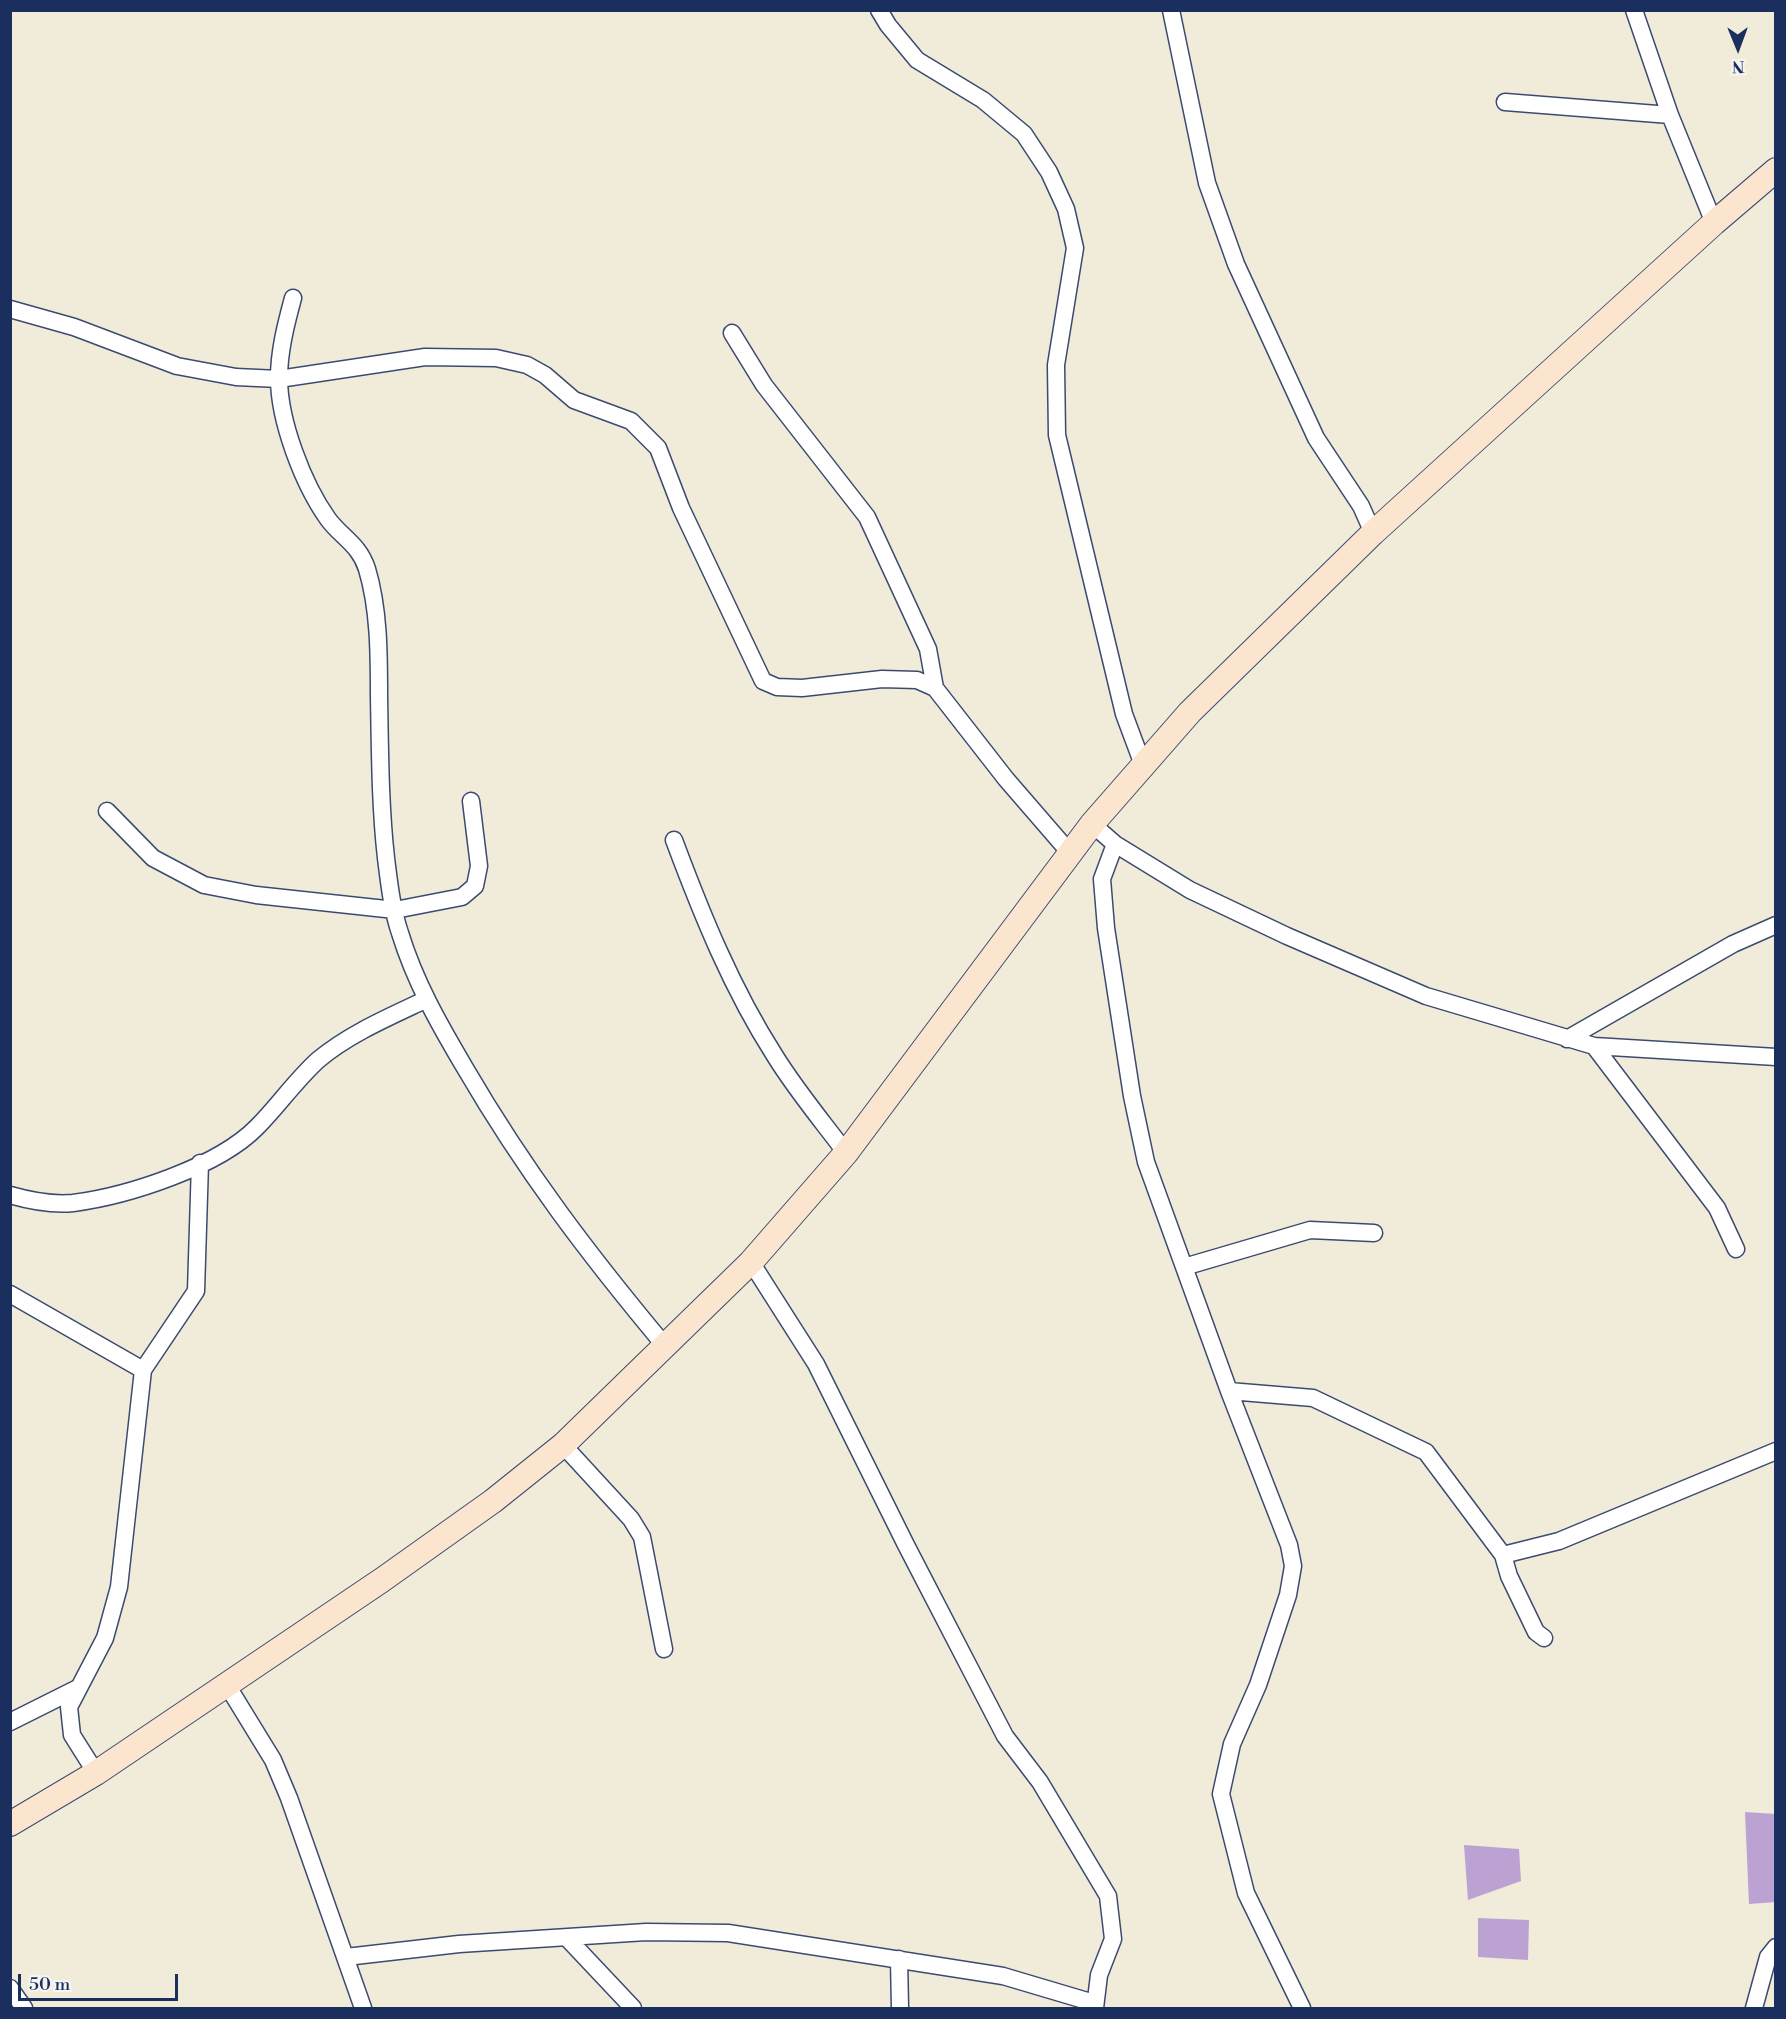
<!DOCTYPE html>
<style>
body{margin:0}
#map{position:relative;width:1786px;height:2019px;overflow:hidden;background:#f1ebd9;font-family:"Libre Bodoni",serif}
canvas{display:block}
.frame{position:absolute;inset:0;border:12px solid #1b2f5e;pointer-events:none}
.north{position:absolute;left:1708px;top:18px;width:60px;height:60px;-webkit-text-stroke:4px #f6f6f2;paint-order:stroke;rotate:179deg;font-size:16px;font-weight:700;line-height:24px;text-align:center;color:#1b2f5e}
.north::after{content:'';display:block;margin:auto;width:21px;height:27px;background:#1b2f5e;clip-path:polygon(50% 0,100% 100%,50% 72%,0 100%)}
.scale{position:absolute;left:18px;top:1974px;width:160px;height:27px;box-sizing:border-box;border:3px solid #1b2f5e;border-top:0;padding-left:8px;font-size:18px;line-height:21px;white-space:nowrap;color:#1b2f5e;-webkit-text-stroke:4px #f6f6f2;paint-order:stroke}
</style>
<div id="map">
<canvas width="1786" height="2019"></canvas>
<div class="frame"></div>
<div class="north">N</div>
<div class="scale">50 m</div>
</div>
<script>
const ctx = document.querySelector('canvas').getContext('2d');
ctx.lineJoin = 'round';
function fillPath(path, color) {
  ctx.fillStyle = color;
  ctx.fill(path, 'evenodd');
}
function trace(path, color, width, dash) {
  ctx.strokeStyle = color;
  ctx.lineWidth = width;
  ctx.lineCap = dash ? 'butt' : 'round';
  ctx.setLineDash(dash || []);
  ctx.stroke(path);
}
const building = new Path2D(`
 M1745 1812 1776 1814V1902L1749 1904Z
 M1464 1845 1519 1849 1521 1881 1468 1900Z
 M1478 1918 1529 1920 1528 1960 1478 1957Z`);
const minor = new Path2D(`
 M879 10 888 25 917 60 983 100 1024 134 1049 172 1066 209 1075 248 1056 365 1057 435 1124 714 1143 765
 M1171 10 1207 183 1236 264 1316 438 1361 506 1373 533
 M1634 10 1670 115 1714 223
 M1505 102 1670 115
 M293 298C286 324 279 351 279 378 279 421 303 484 328 519 341 537 359 544 367 569 379 609 379 654 379 696 380 750 380 805 386 858 389 882 392 910 400 933 415 982 439 1024 465 1068 525 1171 589 1255 665 1346
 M10 309 74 327 177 366 236 377 279 379 425 357 496 358 527 365 545 375 574 400 631 421 658 448 681 508 763 681 777 687 802 688 882 679 917 680 935 688 1006 779 1070 853
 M732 333 764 385 867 517 928 649 935 688
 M107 811 153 858 204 885 256 895 395 910 462 897 475 886 479 866 471 801
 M1092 824 1115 844 1190 890 1287 936 1426 996 1594 1046 1776 1057
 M674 840C702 915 732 989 775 1056 796 1090 822 1121 846 1153
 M1115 844 1102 879 1106 928 1132 1096 1146 1162 1229 1391 1289 1545 1293 1566 1288 1595 1258 1685 1232 1744 1221 1794 1246 1893 1302 2008
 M1567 1039 1733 944 1776 925
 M1594 1046 1717 1208 1736 1249
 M10 1195C31 1201 52 1205 73 1203 127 1196 218 1167 257 1127 278 1106 295 1081 318 1060 349 1034 389 1017 425 1000
 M751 1262 816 1364 906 1545 1005 1736 1040 1782 1108 1896 1113 1939 1099 1975 1095 2008
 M1184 1267 1310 1230 1374 1233
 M10 1294 143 1370 196 1291 200 1163
 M1229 1391 1313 1398 1426 1452 1503 1555 1509 1576 1536 1632 1544 1638
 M563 1445 631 1519 642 1537 664 1649
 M1503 1555 1559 1541 1776 1451
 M227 1685 273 1760 289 1798 363 2008
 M10 1722 78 1688
 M96 1773 72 1735 69 1707 105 1638 119 1587 143 1370
 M567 1938 633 2008
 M346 1957 459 1944 646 1932 728 1933 1003 1976 1094 2003
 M899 1959 900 2008
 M10 1988 24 2008
 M1754 2008 1768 1957 1776 1947`);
const secondary = new Path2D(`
 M10 1824 96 1773 382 1580 493 1501 563 1445 751 1262 846 1153 1092 824 1190 712 1373 533 1714 223 1776 170`);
fillPath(building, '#bca2d3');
trace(minor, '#3b4b70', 19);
trace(secondary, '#3b4b70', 26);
trace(minor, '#fff', 16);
trace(secondary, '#fce5cf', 24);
</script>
